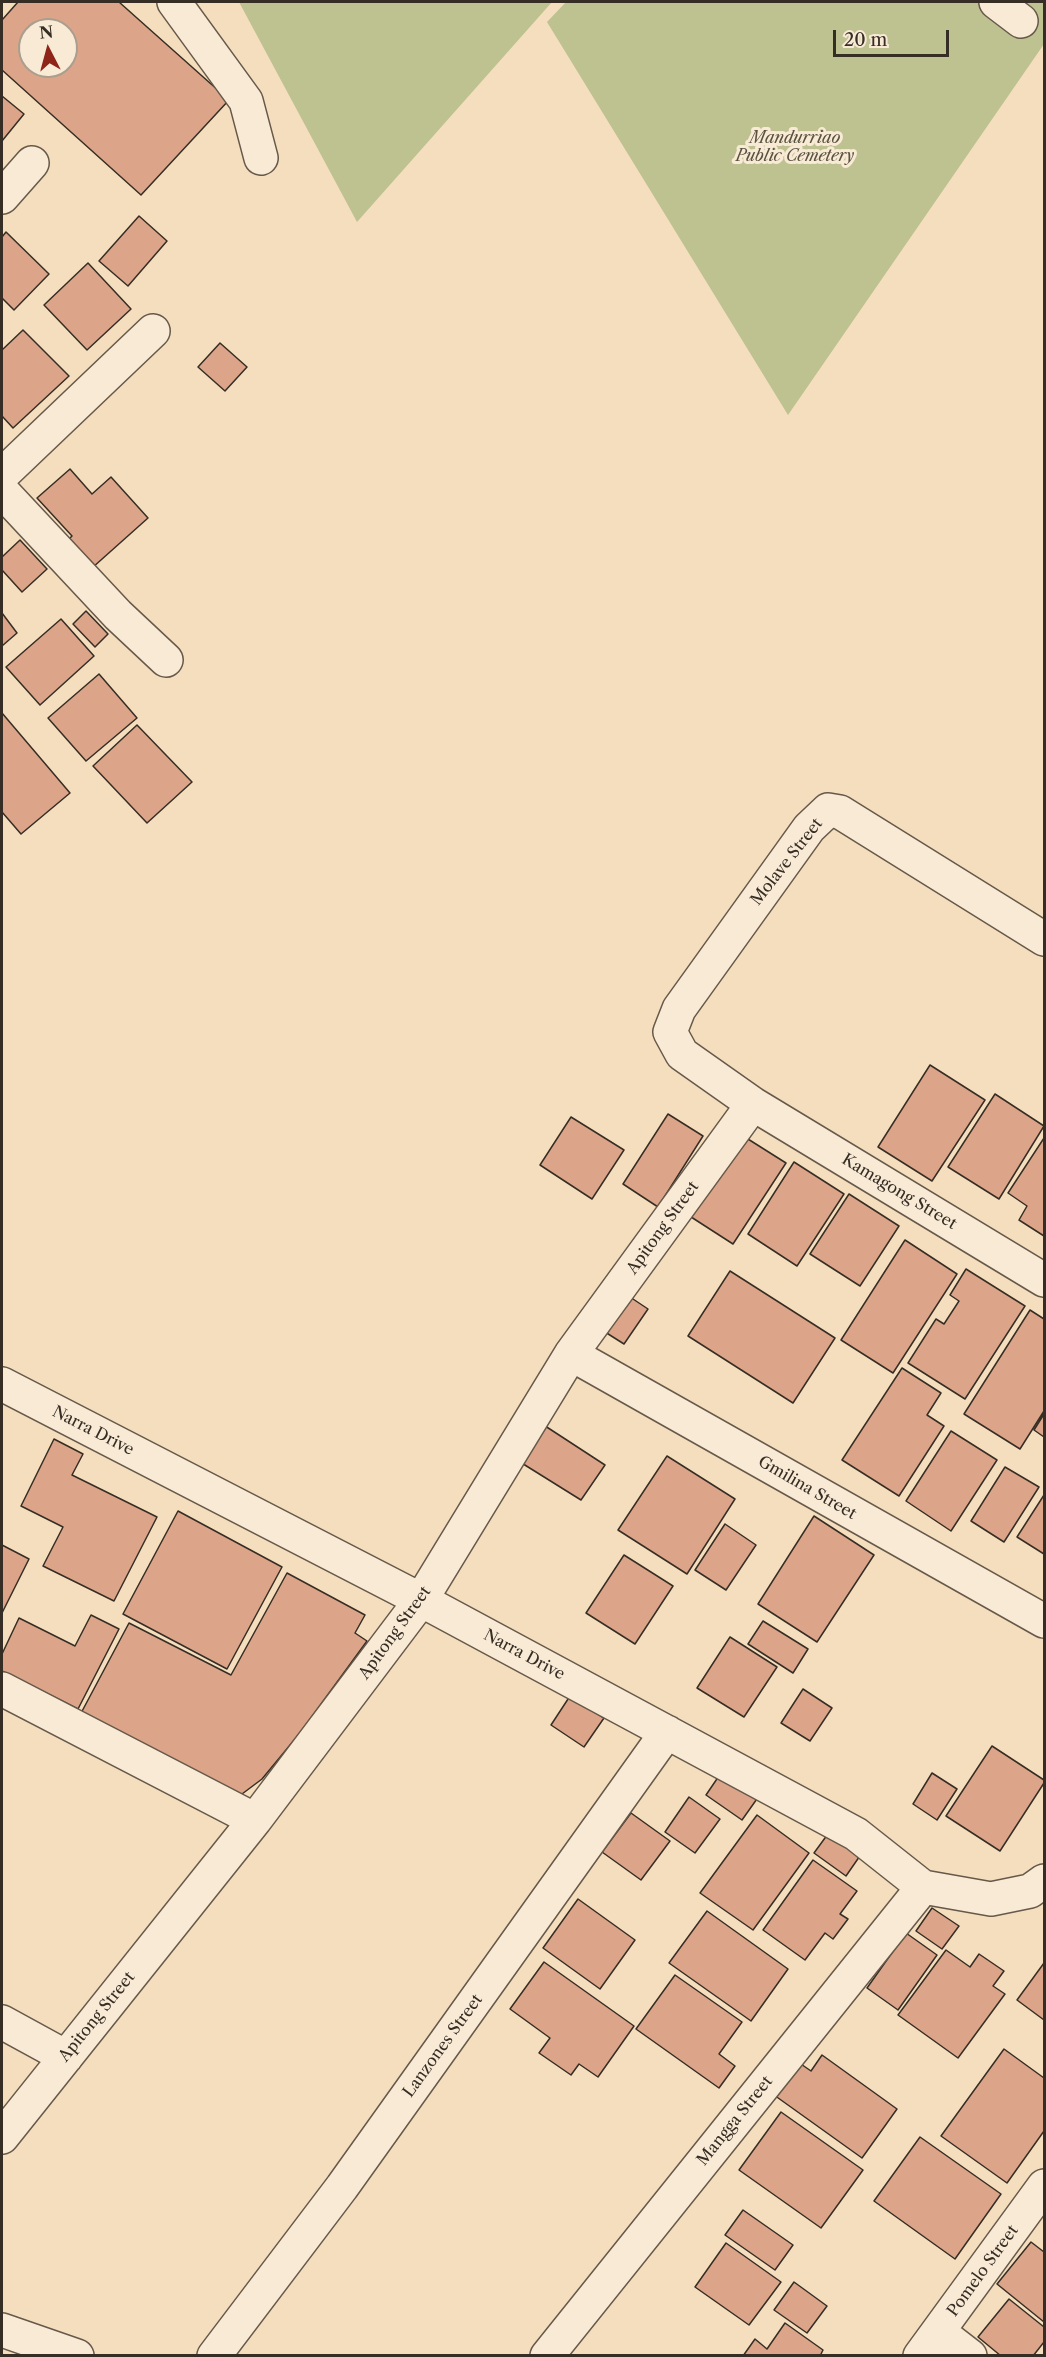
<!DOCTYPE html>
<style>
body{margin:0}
#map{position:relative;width:1046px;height:2357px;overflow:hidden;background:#f5debe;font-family:"Libre Caslon Text",serif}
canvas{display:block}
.frame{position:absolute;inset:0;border:3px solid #362d24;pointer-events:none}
.north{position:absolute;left:18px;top:18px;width:60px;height:60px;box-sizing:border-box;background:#f8ead5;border:2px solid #aa9e8e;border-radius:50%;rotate:354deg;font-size:16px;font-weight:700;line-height:24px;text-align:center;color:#362d24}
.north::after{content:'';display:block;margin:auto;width:21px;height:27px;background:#8f2418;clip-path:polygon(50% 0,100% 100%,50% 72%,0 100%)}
.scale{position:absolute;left:833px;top:30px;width:116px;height:27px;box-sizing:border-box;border:3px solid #362d24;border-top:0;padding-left:8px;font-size:18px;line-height:21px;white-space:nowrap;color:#362d24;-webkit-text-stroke:4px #f8ead5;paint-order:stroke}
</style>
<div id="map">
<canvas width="1046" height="2357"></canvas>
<div class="frame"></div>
<div class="north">N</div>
<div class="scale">20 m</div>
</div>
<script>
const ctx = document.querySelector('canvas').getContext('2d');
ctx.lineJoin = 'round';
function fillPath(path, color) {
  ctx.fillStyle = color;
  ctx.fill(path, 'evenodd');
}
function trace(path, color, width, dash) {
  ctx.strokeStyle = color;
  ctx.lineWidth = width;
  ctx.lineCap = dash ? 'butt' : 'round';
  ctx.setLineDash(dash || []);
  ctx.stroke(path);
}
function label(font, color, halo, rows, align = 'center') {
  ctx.font = font + ' "Libre Caslon Text",serif';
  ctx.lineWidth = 6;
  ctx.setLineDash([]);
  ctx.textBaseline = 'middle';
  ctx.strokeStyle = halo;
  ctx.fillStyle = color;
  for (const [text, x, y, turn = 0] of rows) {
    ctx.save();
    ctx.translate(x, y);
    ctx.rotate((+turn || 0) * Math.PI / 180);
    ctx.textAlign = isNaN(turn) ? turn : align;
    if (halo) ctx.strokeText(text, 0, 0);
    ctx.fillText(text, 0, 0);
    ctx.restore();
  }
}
const green = new Path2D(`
 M239 2H552L357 222Z
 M566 2H1044V44L788 415 547 22Z`);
const building = new Path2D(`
 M18 2H119L229 100 141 195 2 70V20ZM30 30H66V66H30Z
 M2 96 24 114 2 141Z
 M139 216 167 241 128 286 99 261Z
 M6 232 49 274 14 310 2 298V237Z
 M88 263 131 309 87 350 44 305Z
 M23 330 69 376 13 428 2 416V350Z
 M220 343 247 367 225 391 198 367Z
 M70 469 92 494 111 477 148 518 92 568 67 541 72 536 37 498Z
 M20 540 47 569 22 592 2 570V557Z
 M86 611 108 634 95 647 73 624Z
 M2 613 17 633 2 646Z
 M61 619 94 656 40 705 6 667Z
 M99 674 137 718 86 761 48 718Z
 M2 713 70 793 21 834 2 812Z
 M137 725 192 782 147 823 93 766Z
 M930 1065 985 1100 932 1181 878 1147Z
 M995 1094 1044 1126 999 1199 948 1167Z
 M668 1114 703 1136 658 1207 623 1184Z
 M571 1117 624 1150 592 1199 540 1165Z
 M740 1134 786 1163 733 1244 688 1215Z
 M1044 1138V1236L1019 1220 1027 1206 1008 1193Z
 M794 1162 844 1194 797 1266 748 1234Z
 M849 1194 899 1226 860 1286 810 1254Z
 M905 1240 957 1274 893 1373 841 1340Z
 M966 1269 1025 1306 965 1399 908 1363 936 1319 944 1324 959 1301 950 1295Z
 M730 1271 835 1338 793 1403 688 1336Z
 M618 1289 648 1309 624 1344 594 1325Z
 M1030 1310 1044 1319V1411L1020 1449 964 1414Z
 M902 1368 941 1393 927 1415 944 1426 899 1496 842 1460Z
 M1044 1414V1437L1034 1430Z
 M536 1420 605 1465 581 1500 512 1457Z
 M951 1431 997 1460 951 1531 906 1501Z
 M54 1439 83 1454 72 1475 157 1517 114 1601 43 1566 63 1527 21 1506Z
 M667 1456 735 1499 687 1574 618 1530Z
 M1005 1467 1039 1487 1004 1542 971 1521Z
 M1044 1495V1554L1017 1537Z
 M178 1511 282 1567 227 1669 123 1614Z
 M814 1516 874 1555 817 1642 758 1604Z
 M725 1524 756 1545 726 1590 695 1570Z
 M2 1545 29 1559 2 1613Z
 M624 1555 673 1586 635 1644 586 1613Z
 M287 1573 365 1615 355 1633 367 1641 300 1733 262 1779 238 1797 80 1715 129 1623 231 1675Z
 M91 1615 119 1629 78 1709 2 1671V1654L19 1618 75 1646Z
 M763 1621 808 1649 793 1673 748 1644Z
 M730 1637 777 1667 744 1717 697 1688Z
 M803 1689 832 1708 810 1741 781 1723Z
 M570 1696 604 1718 584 1747 551 1725Z
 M992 1746 1044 1780V1783L1000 1851 946 1816Z
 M723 1770 759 1796 742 1820 706 1795Z
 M932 1773 957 1789 937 1820 913 1804Z
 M689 1797 720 1819 695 1853 665 1832Z
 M631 1813 670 1841 641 1880 602 1852Z
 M757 1815 809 1853 753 1930 700 1893Z
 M833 1827 864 1850 846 1876 814 1853Z
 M813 1860 857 1891 840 1914 848 1919 833 1939 825 1933 805 1960 763 1930Z
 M578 1899 635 1940 600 1989 543 1948Z
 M932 1908 959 1926 942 1949 916 1931Z
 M707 1911 788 1969 751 2021 669 1963Z
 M906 1933 937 1955 898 2010 867 1988Z
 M946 1950 970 1967 979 1954 1004 1971 993 1986 1005 1994 958 2058 898 2015Z
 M544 1962 634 2026 598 2077 579 2064 571 2075 539 2053 550 2038 510 2009Z
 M1044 1963V2020L1017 2000Z
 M675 1975 742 2022 719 2054 735 2066 719 2088 636 2029Z
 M1004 2049 1044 2078V2131L1007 2183 941 2136Z
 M822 2055 897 2109 862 2158 774 2095 798 2062 811 2071Z
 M781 2112 863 2170 821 2228 739 2170Z
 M920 2137 1001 2194 955 2259 874 2201Z
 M743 2210 793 2245 775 2270 725 2235Z
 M1031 2242 1044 2252V2322L997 2284Z
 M726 2243 781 2282 749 2325 695 2287Z
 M794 2282 827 2306 807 2333 774 2310Z
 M1009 2299 1044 2327V2342L1033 2356H1001L978 2337Z
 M785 2323 823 2350 820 2356H743L755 2339 767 2349Z`);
const minor = new Path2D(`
 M174 2 246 101 261 158
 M996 2 1021 21
 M2 197 32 163
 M2 475 153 331
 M2 491 118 615 166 660
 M1044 939 840 812 828 810 809 828 679 1009 670 1032 682 1054 753 1104 1044 1280
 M571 1354 1044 1621
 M2 1384 421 1600 856 1834 923 1887 991 1899 1030 1891 1044 1881
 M2 1689 255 1820
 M2 2022 66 2057
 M2 2137 255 1820 421 1600 571 1354 753 1104
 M2 2330 77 2356
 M939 2332 970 2356
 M214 2356 342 2187 667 1732
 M547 2356 923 1887
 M920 2356 1044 2186`);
const parkNames = [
 ["Mandurriao",795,138],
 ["Public Cemetery",795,156]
];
const streetNames = [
 ["Molave Street",787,862,-52],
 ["Kamagong Street",899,1192,31],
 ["Apitong Street",663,1228,-54],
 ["Narra Drive",93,1431,27],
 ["Gmilina Street",807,1488,30],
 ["Apitong Street",395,1633,-54],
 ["Narra Drive",524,1655,28],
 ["Apitong Street",97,2017,-51],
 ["Lanzones Street",443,2046,-54],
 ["Mangga Street",735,2121,-51],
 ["Pomelo Street",983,2271,-54]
];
fillPath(green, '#bec190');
fillPath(building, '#dca589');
trace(building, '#362d24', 1.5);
trace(minor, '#66594a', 36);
trace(minor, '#f8ead5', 33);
label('italic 16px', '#58523f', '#f8ead5', parkNames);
label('16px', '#362d24', '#f8ead5', streetNames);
</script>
